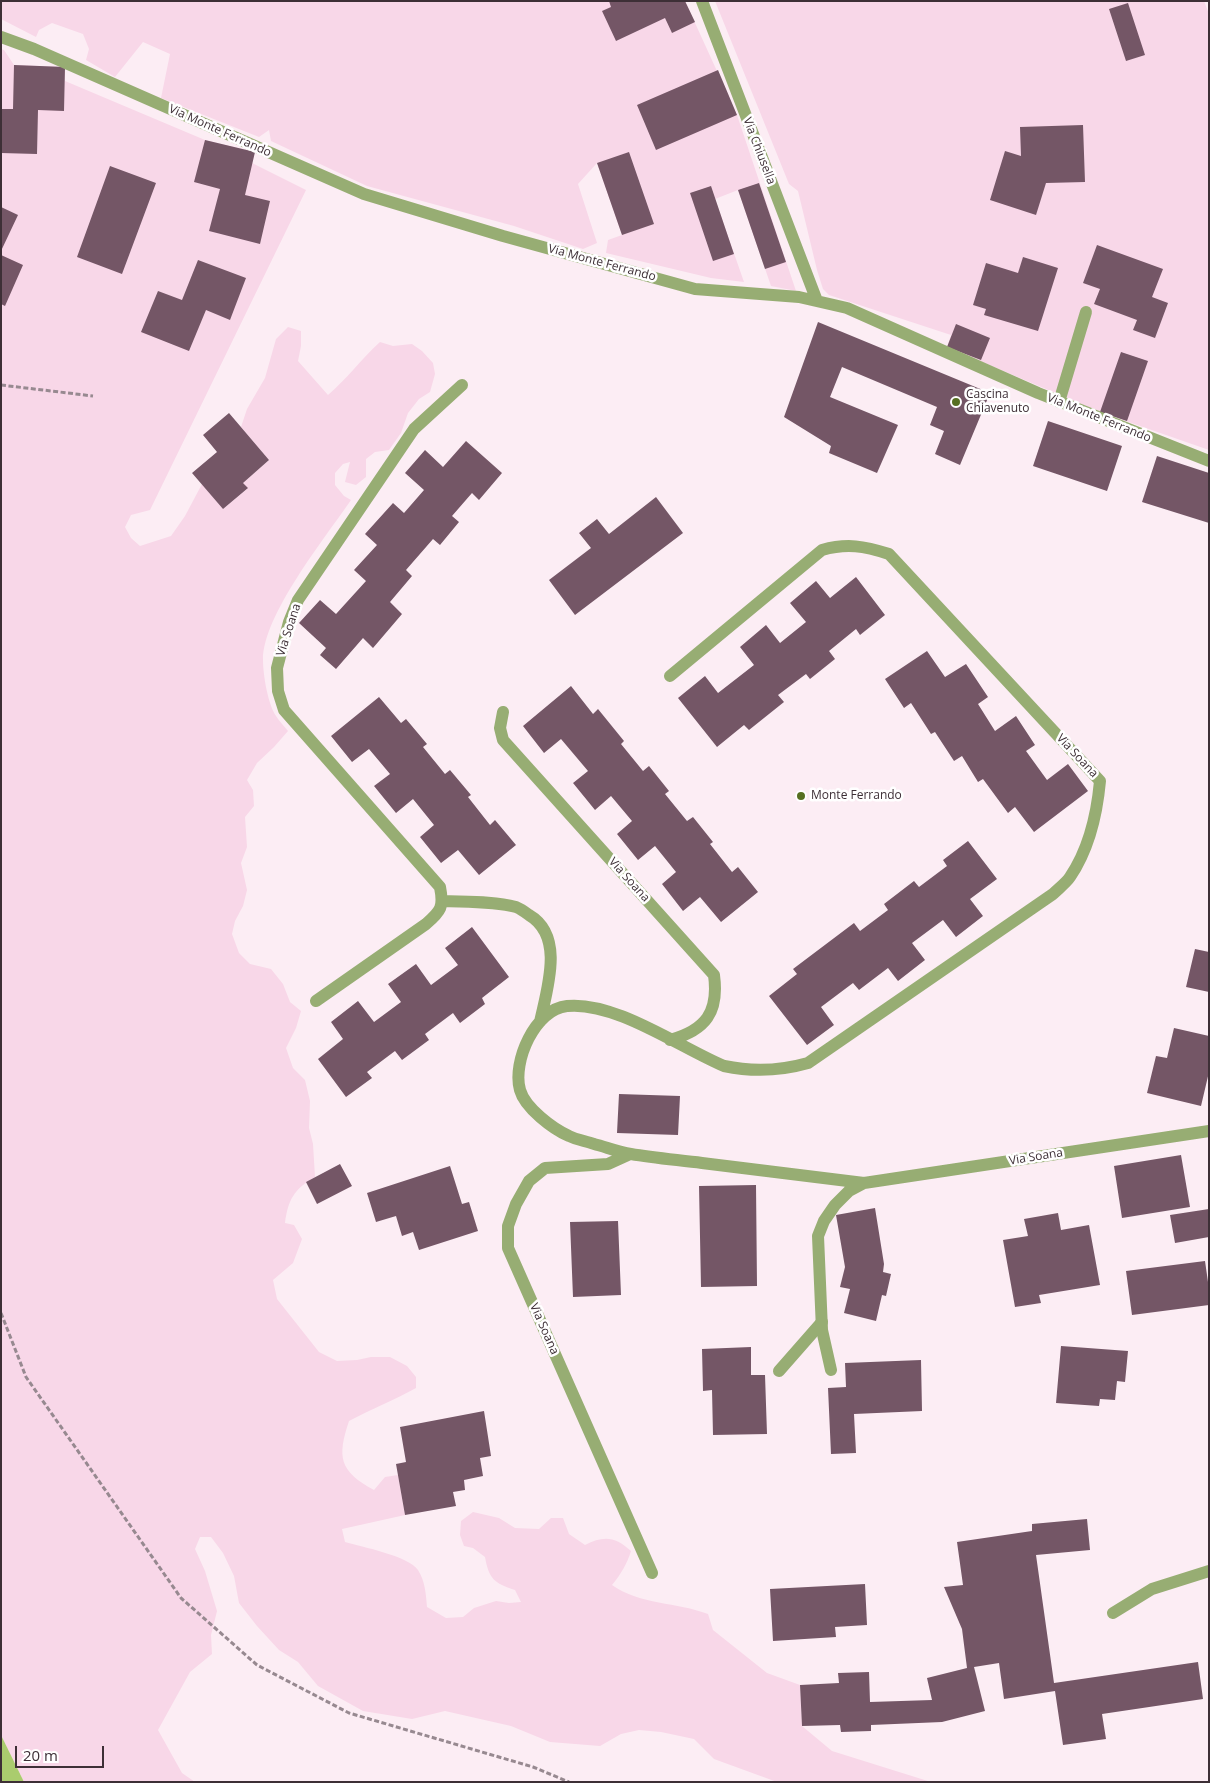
<!DOCTYPE html>
<style>
body{margin:0}
#map{position:relative;width:1210px;height:1783px;overflow:hidden;background:#fcedf4;font-family:"Open Sans",sans-serif}
canvas{display:block}
.frame{position:absolute;inset:0;border:2px solid #3d2f36;pointer-events:none}
.scale{position:absolute;left:15px;top:1746px;width:89px;height:22px;box-sizing:border-box;border:2px solid #3d2f36;border-top:0;padding-left:6px;font-size:15px;line-height:18px;white-space:nowrap;color:#3d2f36;-webkit-text-stroke:4px #fff;paint-order:stroke}
</style>
<div id="map">
<canvas width="1210" height="1783"></canvas>
<div class="frame"></div>
<div class="scale">20 m</div>
</div>
<script>
const ctx = document.querySelector('canvas').getContext('2d');
ctx.lineJoin = 'round';
function fillPath(path, color) {
  ctx.fillStyle = color;
  ctx.fill(path, 'evenodd');
}
function trace(path, color, width, dash) {
  ctx.strokeStyle = color;
  ctx.lineWidth = width;
  ctx.lineCap = dash ? 'butt' : 'round';
  ctx.setLineDash(dash || []);
  ctx.stroke(path);
}
function label(font, color, halo, rows, align = 'center') {
  ctx.font = font + ' "Open Sans",sans-serif';
  ctx.lineWidth = 5;
  ctx.setLineDash([]);
  ctx.textBaseline = 'middle';
  ctx.strokeStyle = halo;
  ctx.fillStyle = color;
  for (const [text, x, y, turn = 0] of rows) {
    ctx.save();
    ctx.translate(x, y);
    ctx.rotate((+turn || 0) * Math.PI / 180);
    ctx.textAlign = isNaN(turn) ? turn : align;
    if (halo) ctx.strokeText(text, 0, 0);
    ctx.fillText(text, 0, 0);
    ctx.restore();
  }
}
const green = new Path2D(`
 M1 1H685L737 115 796 291 771 286 738 190 715 199 744 282 711 278 606 253 608 240 622 235 597 163 578 184 597 243 583 249 514 226 367 186 271 141 269 130 259 137 161 98 170 54 143 42 115 77 86 60 89 49 83 34 52 23 39 30 36 37 1 19Z
 M715 1H1204L1209 14V450L1100 412 947 347 951 335 829 295 823 289 817 270 798 191 789 184Z
 M1 49 4 50 14 65 65 67V81L205 140 255 152 252 163 306 190 150 510 131 515 125 527 131 538 140 546 171 536 185 516 202 484 223 509 247 489 243 483 269 460 241 427 247 409 265 378 276 339 288 327 301 331V346L298 361 328 395C347 379 361 359 380 342L393 346 412 344 422 351 433 363 435 374 430 392 419 399 408 413 401 433 389 450 375 452 366 459V477L356 485 345 482 350 462 343 464 335 473V485L344 496 351 500C325 538 263 615 263 660 263 675 268 704 276 716 279 721 284 726 288 731L274 747 257 763 247 780 253 790 254 806 245 817 247 847 241 863 247 890 243 906 235 921 232 934 239 953 250 964 271 969 283 984 290 1002 301 1011 296 1028 286 1048 293 1068 305 1080 310 1101 309 1128 313 1144 315 1177C294 1189 288 1200 285 1223L294 1225 302 1239 293 1263 273 1280 277 1299 319 1352 337 1361 357 1360 371 1357H390L407 1366 416 1377V1388C395 1400 371 1409 349 1421 337 1457 339 1471 374 1490L385 1477 398 1475 405 1515 342 1529 345 1542C362 1547 409 1556 418 1570 425 1581 426 1594 427 1607L446 1618 463 1617 474 1608 496 1601 509 1603 521 1602 515 1590C494 1583 489 1579 485 1557L473 1548 464 1546 460 1535 461 1521 473 1512 499 1518 515 1528 539 1529 551 1518H563L569 1534 585 1545C604 1535 616 1537 631 1551 627 1564 621 1574 612 1585 640 1605 677 1602 708 1614L713 1630 767 1673 800 1685 802 1726 832 1751 931 1782H777L714 1759 694 1739 661 1732 639 1730 621 1734 600 1746 550 1742 511 1726 445 1711 412 1719 363 1711 318 1686 298 1662 279 1650 257 1626 239 1603 234 1576 223 1553 211 1537H200L195 1549 205 1571 217 1611 211 1635 212 1654 190 1672 158 1730 182 1773 195 1782H24L1 1735Z`);
const water = new Path2D(`
 M1 1735 24 1782H1Z`);
const building = new Path2D(`
 M609 1H685L695 22 672 33 665 18 616 41 602 11 611 7Z
 M1128 3 1145 55 1126 61 1109 9Z
 M14 65 65 67 64 111 38 110 37 154 1 153V109H13Z
 M718 70 737 115 656 150 637 105Z
 M1083 125 1085 182 1046 183 1036 215 990 200 1005 151 1021 156 1020 127Z
 M205 140 255 152 245 195 270 201 260 244 209 231 220 189 194 182Z
 M629 152 654 224 622 235 597 163Z
 M110 166 156 183 122 274 77 257Z
 M759 183 786 262 765 269 738 190Z
 M711 186 734 254 713 261 690 193Z
 M1 207 18 215 1 251Z
 M1097 245 1163 269 1152 297 1168 303 1155 338 1133 330 1137 320 1094 304 1100 289 1083 283Z
 M1 255 23 265 5 306 1 304Z
 M1023 257 1058 268 1038 331 984 315 986 309 973 305 986 263 1018 273Z
 M198 260 246 278 230 320 206 310 189 351 141 332 158 291 182 300Z
 M818 322 990 393 960 465 935 454 944 431 930 425 937 407 842 367 830 397 898 425 877 473 829 453 831 446 784 417Z
 M956 324 990 338 981 360 947 347Z
 M1121 352 1148 361 1127 421 1100 412Z
 M229 413 269 460 243 483 248 488 223 509 192 473 217 452 203 435Z
 M1048 421 1122 446 1107 491 1033 466Z
 M466 441 502 473 479 500 472 493 452 516 459 522 440 545 433 539 406 570 412 576 390 602 402 614 373 648 363 638 336 669 320 655 326 648 299 623 320 600 336 614 366 581 354 570 377 545 365 534 393 503 404 513 424 490 405 473 425 450 443 467Z
 M1157 456 1209 473V523L1142 502Z
 M656 497 683 533 575 615 549 580 591 548 579 533 597 519 609 534Z
 M856 577 885 615 860 635 856 629 829 651 835 659 810 679 806 674 778 695 784 702 749 730 744 725 717 747 678 698 705 676 718 693 754 665 740 647 766 625 780 643 806 622 790 603 816 581 830 598Z
 M927 651 945 677 966 664 988 697 978 704 995 731 1016 716 1035 745 1026 751 1047 780 1068 764 1088 791 1034 832 1015 807 1008 813 983 779 978 782 962 756 954 761 935 732 931 734 911 703 904 708 885 679Z
 M571 686 593 714 598 709 624 741 621 744 643 771 649 766 669 791 665 794 687 821 693 817 713 842 710 844 732 872 738 867 758 892 721 922 700 897 683 911 662 884 676 872 655 846 638 860 617 834 632 821 611 796 595 810 573 783 588 771 561 739 544 753 523 726Z
 M379 697 401 723 406 719 427 744 423 747 445 774 450 770 471 795 468 797 490 825 495 820 516 845 479 875 458 850 441 863 420 837 434 825 413 799 396 813 374 786 390 774 369 749 352 762 331 736Z
 M968 841 997 879 970 899 983 916 956 937 943 920 912 943 925 960 898 981 888 968 859 990 853 983 821 1007 834 1025 807 1045 769 996 797 974 793 969 854 923 860 931 888 910 884 904 914 881 919 887 947 866 943 860Z
 M472 927 509 977 482 998 485 1004 460 1023 453 1013 425 1034 429 1040 402 1060 395 1051 367 1072 372 1078 346 1097 318 1059 343 1039 331 1022 358 1001 374 1022 401 1002 388 984 416 964 431 985 458 965 445 948Z
 M1195 949 1209 952V992L1186 987Z
 M1174 1028 1209 1036V1072L1201 1106 1147 1093 1156 1056 1167 1058Z
 M619 1094 680 1096 678 1135 617 1133Z
 M1181 1155 1190 1207 1122 1218 1114 1166Z
 M340 1164 352 1186 317 1204 306 1182Z
 M450 1166 462 1204 469 1202 478 1231 419 1250 413 1232 402 1236 396 1216 376 1222 367 1193Z
 M756 1185 757 1286 701 1287 699 1186Z
 M875 1208 884 1264 883 1272 891 1274 886 1296 882 1295 876 1321 844 1313 850 1289 840 1287 845 1267 836 1215Z
 M1209 1209V1237L1175 1243 1170 1215Z
 M1058 1213 1061 1230 1089 1225 1100 1285 1039 1295 1041 1303 1015 1307 1003 1240 1028 1236 1024 1219Z
 M618 1221 621 1295 573 1297 570 1222Z
 M1205 1261 1209 1289V1305L1132 1315 1126 1271Z
 M1061 1346 1128 1351 1125 1382 1117 1381 1115 1400 1100 1399 1099 1406 1056 1403Z
 M751 1347V1375H765L767 1434 713 1435 712 1390 703 1391 702 1349Z
 M921 1360 922 1411 854 1414 856 1453 831 1454 828 1388 846 1387 845 1363Z
 M484 1411 491 1456 480 1458 483 1476 464 1480 465 1490 453 1492 456 1506 405 1515 396 1464 406 1462 400 1427Z
 M1087 1519 1090 1550 1036 1555 1054 1683 1198 1662 1203 1699 1102 1714 1106 1739 1063 1745 1055 1691 1004 1699 999 1663 974 1667 985 1711 942 1722 871 1725V1731L841 1732 840 1725 802 1726 800 1685 839 1683 838 1673 869 1672 870 1702 932 1700 927 1678 967 1668 962 1629 944 1587 963 1585 957 1542 1032 1531V1524Z
 M865 1584 867 1625 835 1627 836 1637 773 1641 770 1589Z`);
const path = new Path2D(`
 M1 385 93 396
 M1 1313 26 1377 181 1598 257 1665 349 1713 533 1767 569 1782`);
const service = new Path2D(`
 M1059 402 1086 312
 M779 1371 822 1322`);
const minor = new Path2D(`
 M702 1 817 301
 M1 37 34 49 364 194 503 236 695 289 799 297 847 308 1038 393 1209 461
 M670 676 822 550C847 543 864 546 889 554L1100 781C1097 814 1089 849 1070 877 1066 883 1059 888 1053 894L808 1063C780 1071 753 1072 724 1066 679 1047 615 1001 567 1006 535 1009 512 1062 520 1090 525 1108 553 1129 569 1136 577 1140 586 1141 594 1144 606 1147 618 1152 631 1154 654 1158 679 1160 702 1163 756 1170 810 1176 864 1183
 M503 712 500 728 503 740 714 975C719 1012 706 1030 670 1040
 M443 901C467 902 493 901 516 907 521 909 525 912 529 915 565 936 547 989 540 1022
 M316 1001 426 924C441 911 444 907 440 887L284 710 278 691 277 668 289 622 298 600 414 429 462 385
 M630 1154 608 1164 545 1168 529 1181 516 1204 508 1226V1248L652 1573
 M831 1370 822 1330 818 1236 824 1221 835 1205 849 1191 864 1183 1209 1131
 M1113 1613 1152 1589 1209 1571`);
const markers = [
 [956,402,5,"#566f21"],
 [801,796,5,"#566f21"]
];
const streetNames = [
 ["Via Monte Ferrando",220,131,24],
 ["Via Chiusella",759,151,69],
 ["Via Monte Ferrando",602,263,15],
 ["Via Monte Ferrando",1099,418,22],
 ["Via Soana",289,630,-72],
 ["Via Soana",1077,756,47],
 ["Via Soana",629,880,48],
 ["Via Soana",1036,1157,-9],
 ["Via Soana",544,1329,66]
];
const poiNames = [
 ["Cascina",966,395],
 ["Chiavenuto",966,409],
 ["Monte Ferrando",811,796]
];
fillPath(green, '#f8d7e8');
fillPath(water, '#aacc6e');
fillPath(building, '#745666');
trace(path, '#978990', 3, [5, 2.5]);
trace(service, '#97ad73', 12);
trace(minor, '#97ad73', 12);
for (const [x, y, r, color] of markers) {
  const dot = new Path2D();
  dot.arc(x, y, r, 0, 2 * Math.PI);
  ctx.fillStyle = color;
  ctx.fill(dot);
  trace(dot, '#fff', 2);
}
label('12px', '#3d2f36', '#fff', streetNames);
label('12px', '#3d2f36', '#fff', poiNames, 'left');
</script>
